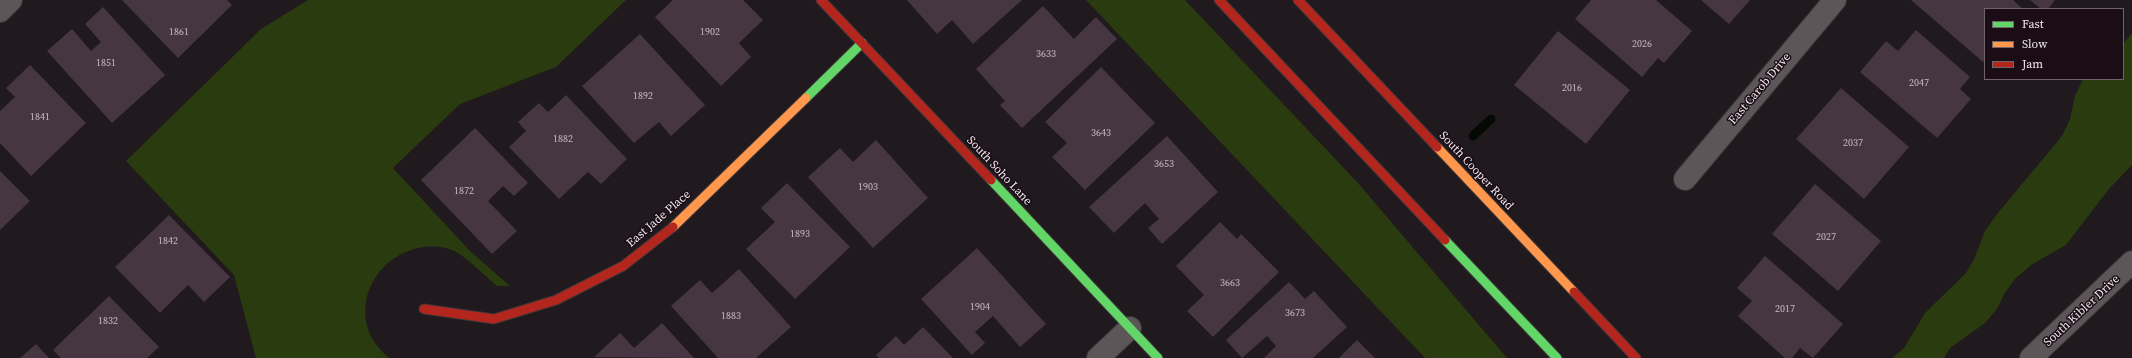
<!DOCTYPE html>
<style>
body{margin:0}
#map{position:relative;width:2132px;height:358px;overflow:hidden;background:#20191d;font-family:"Source Serif 4",serif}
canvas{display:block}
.legend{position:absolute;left:1984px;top:8px;width:140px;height:72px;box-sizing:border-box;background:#1a0d15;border:1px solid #70656b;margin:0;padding:5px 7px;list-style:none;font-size:12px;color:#f1e8ed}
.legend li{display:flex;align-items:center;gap:8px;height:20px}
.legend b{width:20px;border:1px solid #70656b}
</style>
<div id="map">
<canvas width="2132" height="358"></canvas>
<ul class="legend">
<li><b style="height:5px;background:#63d668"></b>Fast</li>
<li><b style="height:5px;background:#ff974d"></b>Slow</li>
<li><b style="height:5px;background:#b3261e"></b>Jam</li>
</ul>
</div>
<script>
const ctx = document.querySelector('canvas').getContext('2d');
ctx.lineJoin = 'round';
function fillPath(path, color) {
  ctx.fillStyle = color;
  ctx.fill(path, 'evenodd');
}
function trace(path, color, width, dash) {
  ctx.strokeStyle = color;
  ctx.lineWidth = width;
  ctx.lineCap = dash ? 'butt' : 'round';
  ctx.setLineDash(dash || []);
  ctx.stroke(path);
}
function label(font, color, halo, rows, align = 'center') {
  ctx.font = font + ' "Source Serif 4",serif';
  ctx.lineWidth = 3;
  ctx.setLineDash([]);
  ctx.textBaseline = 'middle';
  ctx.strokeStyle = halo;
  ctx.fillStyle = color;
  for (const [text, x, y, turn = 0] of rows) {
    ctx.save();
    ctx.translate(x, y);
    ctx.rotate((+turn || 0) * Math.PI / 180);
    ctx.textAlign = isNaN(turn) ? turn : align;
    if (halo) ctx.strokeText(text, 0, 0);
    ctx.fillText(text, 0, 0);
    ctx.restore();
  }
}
const green = new Path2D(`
 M308 0H626L556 67 460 104 393 168 470 251 510 286H497C486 277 462 252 449 249 403 236 356 278 367 325 370 339 379 349 389 358H256L234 275 126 161 261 29Z
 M1086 0H1185L1358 183 1507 358H1425Z
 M2132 33V165L2109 189 2066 245 2031 265 2015 279 2004 294 1997 309 1985 323 1950 348 1944 358H1892L1904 348 1925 313 1966 273 1974 259 1985 231 1997 214 2062 136 2070 119 2075 96 2083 79H2123V44Z`);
const stream = new Path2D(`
 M1473 136 1491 119`);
const building = new Path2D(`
 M122 0H227L232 5 178 58Z
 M673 0H743L763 20 739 43 751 57 721 86 655 17Z
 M907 0H1022L973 44 952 20 937 34Z
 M1591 0H1656L1692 31 1664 63 1658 58 1642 77 1575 19Z
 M1701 0H1750L1729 24Z
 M1911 0H2013L2023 9H1985V60L1983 62Z
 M2030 0H2055L2048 9H2041Z
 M1043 6 1074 39 1096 17 1117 39 1022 128 1000 105 1005 101 976 69Z
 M103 7 165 75 112 123 47 51 72 29 91 51 101 42 85 24Z
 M1916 30 1970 77 1960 89 1971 99 1937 138 1860 72 1886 41 1898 51Z
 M1558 31 1630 90 1586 144 1514 85Z
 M640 34 705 105 671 136 659 122 634 143 582 86Z
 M30 65 86 123 31 176 0 143V111L15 97 6 88Z
 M1101 67 1155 123 1085 190 1052 157 1067 143 1045 122Z
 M1841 88 1909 147 1864 199 1796 139Z
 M566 95 627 159 601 184 588 172 559 199 509 147 526 131 518 122 539 103 548 112Z
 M475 128 528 183 514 196 503 186 488 201 517 231 492 254 421 180Z
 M1167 136 1218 192 1162 244 1148 228 1159 219 1145 203 1114 233 1089 207Z
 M876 140 928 198 873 248 808 177 840 148 853 162Z
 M0 171 30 201 0 230Z
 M787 183 850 247 795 299 746 249 775 222 761 208Z
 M1815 184 1881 241 1838 291 1772 234Z
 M169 215 230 277 204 302 188 285 160 313 115 267Z
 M1220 222 1237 239 1241 234 1279 272 1213 337 1187 311 1204 295 1176 266Z
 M977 248 1046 324 1020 347 993 316 975 332 985 343 972 355 921 299Z
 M1765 256 1843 324 1813 358 1800 348 1792 358H1785L1738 316 1752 301 1737 288Z
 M739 269 791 327 756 358H718L671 306 700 280 712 293Z
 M1289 282 1305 299 1314 291 1347 327 1313 358H1264L1276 346 1267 336 1242 358 1226 340Z
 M109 296 159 347 147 358H61L53 350Z
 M662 323 694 358 594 357 620 333 634 348Z
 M923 327 953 358H879L876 355 896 336 904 345Z
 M1357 340 1375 358H1339Z
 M36 344 49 358H20Z`);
const street = new Path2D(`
 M0 11 11 0
 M1685 179 1835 0
 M1098 358 1130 328
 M2031 358 2132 262`);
const fast = new Path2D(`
 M806 98 862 43
 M991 180 1158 358
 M1445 240 1557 358`);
const slow = new Path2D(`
 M1437 147 1574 292
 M673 227 806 98`);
const jam = new Path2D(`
 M821 0 991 180
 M1219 0 1445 240
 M1298 0 1437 147
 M1574 292 1636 358
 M424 309 494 319 556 300 623 266 673 227`);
const numberNames = [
 ["1861",179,32],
 ["1902",710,32],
 ["2026",1642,44],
 ["3633",1046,54],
 ["1851",106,63],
 ["2047",1919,83],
 ["2016",1572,88],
 ["1892",643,96],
 ["1841",40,117],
 ["3643",1101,133],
 ["1882",563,139],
 ["2037",1853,143],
 ["3653",1164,164],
 ["1903",868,187],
 ["1872",464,191],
 ["1893",800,234],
 ["2027",1826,237],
 ["1842",168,241],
 ["3663",1230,283],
 ["1904",980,307],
 ["2017",1785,309],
 ["3673",1295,313],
 ["1883",731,316],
 ["1832",108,321]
];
const streetNames = [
 ["East Carob Drive",1760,89,-50],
 ["South Soho Lane",999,171,47],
 ["South Cooper Road",1476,171,47],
 ["East Jade Place",659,219,-41],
 ["South Kibler Drive",2082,311,-43]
];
fillPath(green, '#2a3b0f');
trace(stream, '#040a03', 9);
fillPath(building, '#463641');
trace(street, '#3b3639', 24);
trace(fast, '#3b3639', 11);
trace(slow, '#3b3639', 11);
trace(jam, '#3b3639', 11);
trace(street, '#5c5659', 22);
trace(fast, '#63d668', 9);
trace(slow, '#ff974d', 9);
trace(jam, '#b3261e', 9);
label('10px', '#c6bcc2', null, numberNames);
label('12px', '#f1e8ed', '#1a0d15', streetNames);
</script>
